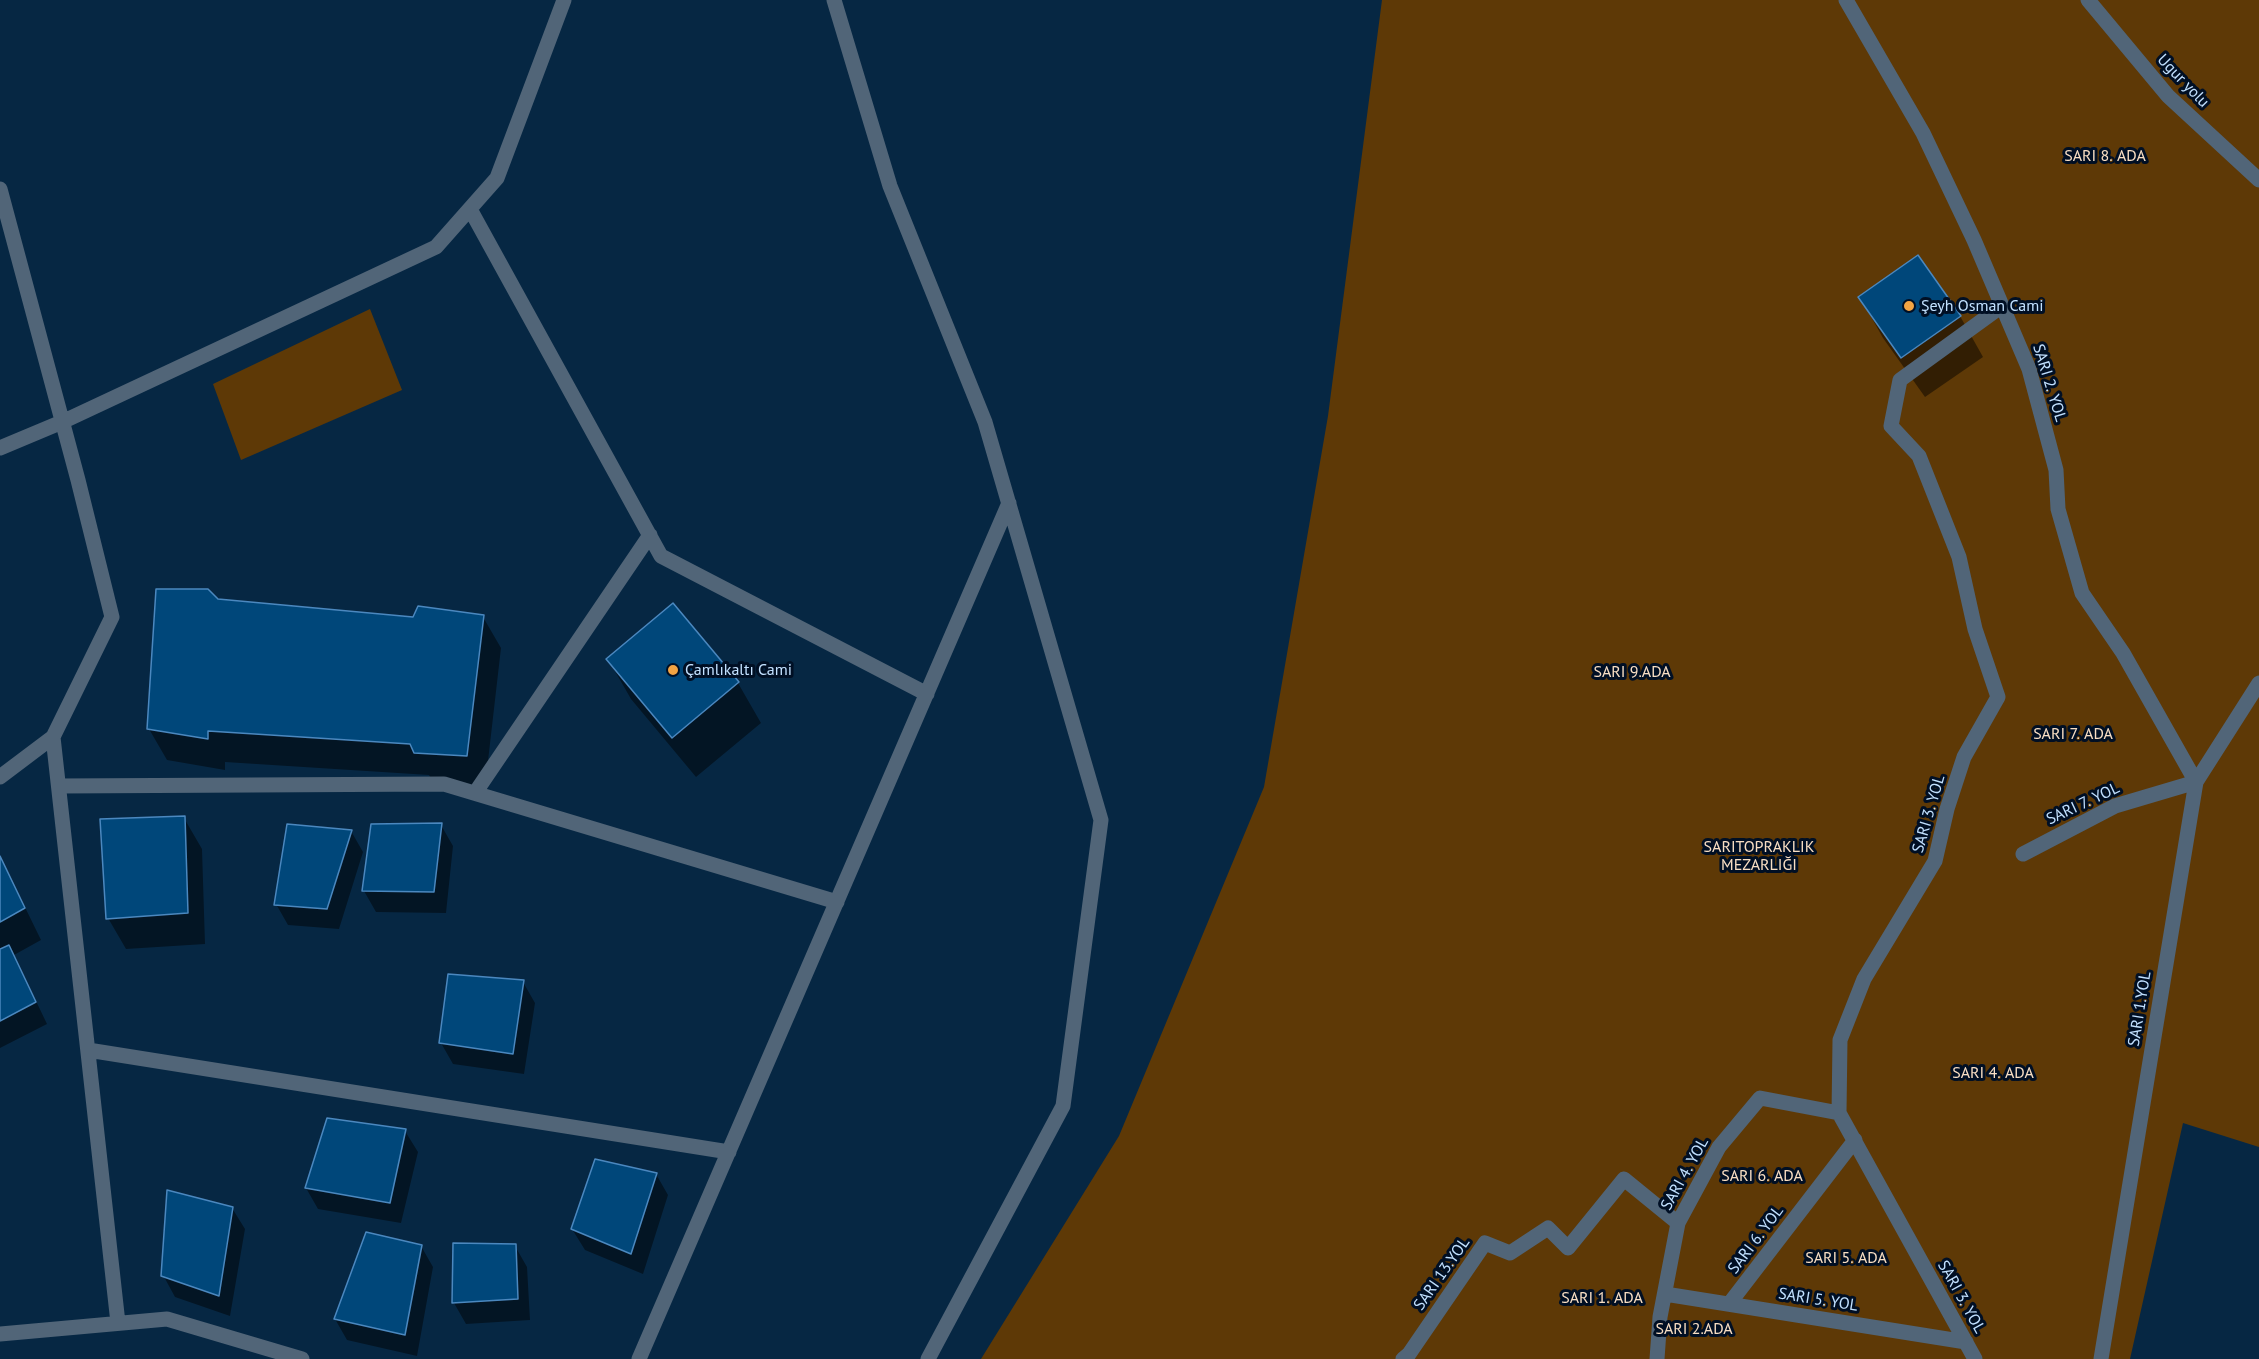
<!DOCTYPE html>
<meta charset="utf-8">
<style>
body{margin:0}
canvas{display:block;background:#062743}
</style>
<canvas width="2259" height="1359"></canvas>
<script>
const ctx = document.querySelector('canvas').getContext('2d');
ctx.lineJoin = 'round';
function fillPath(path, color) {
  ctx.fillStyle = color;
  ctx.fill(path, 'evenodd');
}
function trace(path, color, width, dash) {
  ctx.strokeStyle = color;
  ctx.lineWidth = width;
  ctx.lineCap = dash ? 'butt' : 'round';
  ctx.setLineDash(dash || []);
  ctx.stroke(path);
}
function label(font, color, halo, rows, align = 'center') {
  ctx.font = font + ' "PT Sans",sans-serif';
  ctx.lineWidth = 6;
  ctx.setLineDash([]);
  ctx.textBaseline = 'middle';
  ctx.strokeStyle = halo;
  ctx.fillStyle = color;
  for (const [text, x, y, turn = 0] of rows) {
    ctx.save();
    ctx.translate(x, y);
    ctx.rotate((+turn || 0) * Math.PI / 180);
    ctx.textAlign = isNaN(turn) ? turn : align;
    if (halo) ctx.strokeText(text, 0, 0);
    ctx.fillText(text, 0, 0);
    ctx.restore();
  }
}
const green = new Path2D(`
 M1382 0H2259V1147L2183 1123 2130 1359H981L1119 1136 1264 787 1328 416Z
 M370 309 402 390 241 460 213 384Z`);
const shadow = new Path2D(`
 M1860 297 1960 316 1983 357 1925 397 1883 338Z
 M217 600 414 618 483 617 501 648 485 787 434 784 429 775 225 762V770L167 760 149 729Z
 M673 605 738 683 761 723 696 777 631 699 608 659Z
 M184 818 202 849 205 944 126 949 108 918Z
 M441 825 453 846 446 913 376 912 364 891Z
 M351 831 363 852 339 929 288 925 276 904Z
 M0 856 41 940 14 955 47 1024 0 1048Z
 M523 982 535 1003 524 1074 453 1064 441 1043Z
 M405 1131 418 1152 401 1223 318 1209 306 1188Z
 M656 1174 668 1195 643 1274 585 1250 572 1229Z
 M232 1208 245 1229 230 1316 175 1297 163 1275Z
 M367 1234 421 1246 433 1267 417 1356 347 1340 335 1319Z
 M454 1245 515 1246 527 1267 530 1320 466 1324 454 1303Z`);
const building = new Path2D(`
 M1918 255 1961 316 1901 358 1858 297Z
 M156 589H208L218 599 413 617 418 606 484 615 467 756 414 753 410 744 208 731V739L147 729Z
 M673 603 739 682 672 738 606 659Z
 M185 816 188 913 106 919 100 819Z
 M442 823 434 892 362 891 371 824Z
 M287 824 352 830 327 909 274 905Z
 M0 856 25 908 0 922Z
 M9 945 36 1002 0 1021V949Z
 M448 974 524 980 513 1054 439 1043Z
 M327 1118 406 1129 390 1203 305 1188Z
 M595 1159 657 1173 631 1254 571 1229Z
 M167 1190 233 1207 219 1296 161 1276Z
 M366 1232 422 1245 405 1335 334 1319Z
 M453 1243 516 1244 518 1299 452 1303Z`);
const minor = new Path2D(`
 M834 0 890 186 985 422 1101 820 1063 1106 928 1359
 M1846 0 1923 133 1974 240 2029 369 2056 470 2058 509 2082 593 2123 653 2196 782 2115 806 2023 854
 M2088 0 2168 96 2259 180
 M0 189 78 480 112 617 53 737 0 777
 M470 209 661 556 927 694
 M0 448 62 422 436 247 497 178 564 0
 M53 737 118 1323
 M59 786 444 784 837 902
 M475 793 650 535
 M88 1050 729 1152
 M1665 1294 1966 1342
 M1729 1304 1855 1140
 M0 1334 167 1319 302 1359
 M639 1359 1009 503
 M1403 1359 1409 1354 1485 1243 1510 1253 1548 1228 1568 1248 1624 1179 1678 1223
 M1657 1359 1660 1317 1678 1223 1719 1147 1760 1098 1839 1113
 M1975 1359 1839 1113 1840 1040 1864 979 1935 861 1947 809 1964 757 1998 697 1975 629 1959 557 1919 456 1891 426 1900 380 2002 306
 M2101 1359 2196 782 2259 683`);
const markers = [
 [1909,306,6,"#f3a443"],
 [673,670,6,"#f3a443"]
];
const streetNames = [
 ["Ugur yolu",2183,81,46],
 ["SARI 2. YOL",2049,383,73],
 ["SARI 7. YOL",2083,804,-25],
 ["SARI 3. YOL",1929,814,-74],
 ["SARI 1.YOL",2140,1009,-81],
 ["SARI 4. YOL",1685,1174,-61],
 ["SARI 6. YOL",1756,1240,-53],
 ["SARI 13.YOL",1442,1274,-55],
 ["SARI 3. YOL",1961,1297,61],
 ["SARI 5. YOL",1818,1300,9]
];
const parkNames = [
 ["SARI 8. ADA",2105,156],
 ["SARI 9.ADA",1632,672],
 ["SARI 7. ADA",2073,734],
 ["SARITOPRAKLIK",1759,847],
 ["MEZARLIĞI",1759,865],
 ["SARI 4. ADA",1993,1073],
 ["SARI 6. ADA",1762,1176],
 ["SARI 5. ADA",1846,1258],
 ["SARI 1. ADA",1602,1298],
 ["SARI 2.ADA",1694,1329]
];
const poiNames = [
 ["Şeyh Osman Cami",1921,306],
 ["Çamlıkaltı Cami",685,670]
];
fillPath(green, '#5e3906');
fillPath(shadow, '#0007');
fillPath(building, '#00477a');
trace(building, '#4b88bf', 1.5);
trace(minor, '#516578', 15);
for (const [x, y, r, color] of markers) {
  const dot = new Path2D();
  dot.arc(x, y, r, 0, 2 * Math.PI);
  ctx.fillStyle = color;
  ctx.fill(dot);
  trace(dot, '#000f24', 2);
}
label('16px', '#c2e1ff', '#000f24', streetNames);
label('16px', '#f8dec3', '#000f24', parkNames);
label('16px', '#c2e1ff', '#000f24', poiNames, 'left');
</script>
